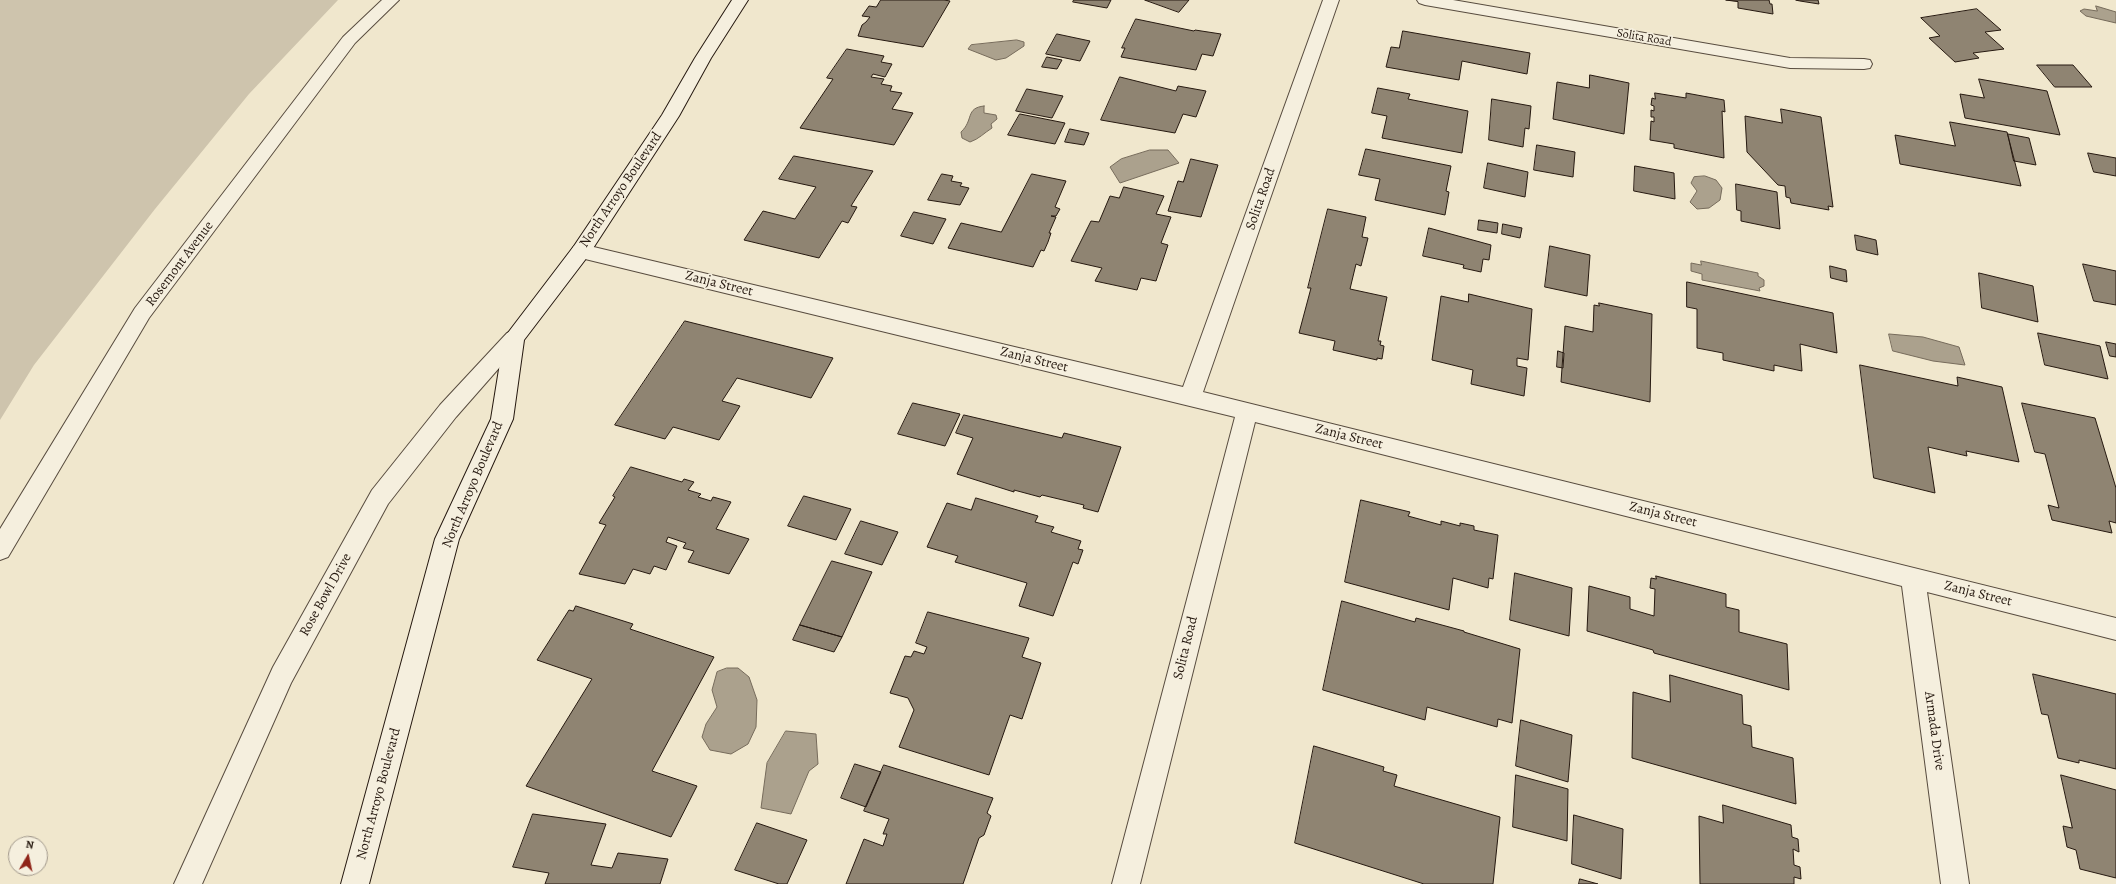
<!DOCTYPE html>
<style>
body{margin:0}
#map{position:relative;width:2116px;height:884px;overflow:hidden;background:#f0e7cd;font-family:Alegreya,serif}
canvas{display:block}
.north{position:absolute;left:8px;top:836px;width:40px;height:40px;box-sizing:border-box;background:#f5efde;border:1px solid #a2998c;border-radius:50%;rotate:9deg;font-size:11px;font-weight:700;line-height:16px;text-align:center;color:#261910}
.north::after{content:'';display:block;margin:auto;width:14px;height:18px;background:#8f2418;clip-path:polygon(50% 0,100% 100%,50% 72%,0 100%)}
</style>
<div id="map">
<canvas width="2116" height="884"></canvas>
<div class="north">N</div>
</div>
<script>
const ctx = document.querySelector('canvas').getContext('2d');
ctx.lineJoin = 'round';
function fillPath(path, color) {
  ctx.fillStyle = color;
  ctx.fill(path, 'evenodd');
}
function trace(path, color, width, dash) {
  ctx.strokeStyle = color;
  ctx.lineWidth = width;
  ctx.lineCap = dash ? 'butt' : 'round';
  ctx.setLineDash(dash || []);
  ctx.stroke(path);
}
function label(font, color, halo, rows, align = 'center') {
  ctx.font = font + ' Alegreya,serif';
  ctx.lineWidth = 3.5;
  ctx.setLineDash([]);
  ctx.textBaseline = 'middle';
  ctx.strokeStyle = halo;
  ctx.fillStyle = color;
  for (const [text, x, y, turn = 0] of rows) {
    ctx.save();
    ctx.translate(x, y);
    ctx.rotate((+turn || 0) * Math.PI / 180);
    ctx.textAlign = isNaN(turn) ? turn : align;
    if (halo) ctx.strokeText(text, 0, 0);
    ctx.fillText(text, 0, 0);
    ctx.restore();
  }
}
const green = new Path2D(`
 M0 0H338L249 94 155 209 34 365 0 420Z`);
const water = new Path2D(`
 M2096 6 2116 12V23L2086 16 2080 11 2084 9 2097 11Z
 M1017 40 1024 42V46L1006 58 996 60 968 49 971 45Z
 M984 106V113L996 115 997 119 991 124 992 128C984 133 979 139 970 142L962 138 961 132C974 120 965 108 984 106Z
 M1150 150H1168L1179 163 1120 183 1110 167 1121 159Z
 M1705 176 1716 180 1722 188 1720 200 1709 208 1697 209 1690 202 1697 191 1691 183 1694 177Z
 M1701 261 1758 273V276L1764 280V286L1759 288 1760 291 1702 280V274L1691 271V263L1701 265Z
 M1889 334 1923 337 1959 347 1965 365 1933 361 1893 351Z
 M727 668H738L749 677 757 700 756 727 748 744 731 754 710 750 702 737 706 724 717 707 712 690 717 672Z
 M786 731 816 734 818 764 809 771 791 814 761 808 767 763Z`);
const building = new Path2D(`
 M881 0H944L950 1 923 47 858 36 862 25 866 22 870 17 862 16 869 6 876 7Z
 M1074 0H1111L1107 8 1073 2Z
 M1145 0H1189L1179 12Z
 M1726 0H1769L1770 4H1772L1773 14 1738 8V2Z
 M1796 0H1818L1819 4 1800 1Z
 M1977 9 2001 30 1985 32 2004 49 1973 53 1979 58 1955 62 1929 38 1940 36 1921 18Z
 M1136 19 1194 31 1195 30 1221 34 1213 56 1202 54 1196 70 1121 57 1125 48H1122Z
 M1403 31 1530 53 1527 74 1462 61 1459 80 1386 67 1391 47 1399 48Z
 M1057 34 1090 41 1080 61 1046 54Z
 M847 49 884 56 881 62 892 64 885 77 873 74 871 77 884 79 881 84 892 86 890 91 902 93 892 109 913 113 894 145 800 128 833 79 827 78Z
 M1047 57 1062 60 1057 69 1042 67Z
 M2037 65H2073L2092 87H2055Z
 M1590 75 1629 83 1624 134 1553 119 1557 82 1589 88Z
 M1120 77 1176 91 1178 86 1206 91 1196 117 1183 114 1175 133 1101 120Z
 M1979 79 2047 91 2060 135 1965 118 1960 94 1984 98Z
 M1378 88 1410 94 1408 99 1468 111 1462 153 1382 138 1387 116 1372 113Z
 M1027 89 1063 96 1052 118 1016 111Z
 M1655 93 1686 98V93L1724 100 1725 112 1722 111 1724 158 1674 148V144L1650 140 1651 121 1654 122V117H1651V110L1654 111V106L1651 105 1652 98 1655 99Z
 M1492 99 1531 106 1529 129 1525 128 1523 147 1489 140Z
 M1781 109 1821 117 1833 207 1828 206 1829 210 1791 203 1790 198 1786 197 1785 186 1778 185 1747 152 1745 116 1782 123Z
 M1020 114 1065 123 1055 144 1008 135Z
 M1950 122 2007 132 2021 186 1900 164 1895 135 1955 146Z
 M1070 129 1089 133 1084 145 1065 142Z
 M2008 134 2029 138 2036 165 2014 161Z
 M1537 145 1575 152 1573 177 1534 170Z
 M1366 149 1451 166 1446 191 1449 192 1445 215 1375 200 1380 179 1359 175Z
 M2088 153 2116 158V176L2094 172Z
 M794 156 873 171 851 206 857 207 848 223 842 221 819 258 744 240 763 211 795 219 816 187 779 179Z
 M1191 159 1218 165 1201 217 1168 211 1178 181 1183 182Z
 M1488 163 1528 172 1525 197 1484 188Z
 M1635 166 1674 173 1675 199 1634 191Z
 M942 174 953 176 951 181 962 183 960 186 969 188 960 205 928 200Z
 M1032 174 1066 181 1055 207 1060 209 1056 216H1051L1056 217 1049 233H1051L1048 242 1044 251 1041 250 1033 267 948 248 961 223 1001 232Z
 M1736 184 1777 192 1780 229 1741 221V211L1737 210Z
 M1124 187 1164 196 1156 214 1171 217 1161 243 1168 245 1156 281 1141 278 1137 290 1095 281 1102 268 1071 261 1091 221 1099 222 1110 196 1119 198Z
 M1328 209 1366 217 1362 237 1368 238 1361 266 1356 264 1350 289 1387 297 1378 341H1381L1380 345 1384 346 1382 359 1377 358V360L1333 350 1335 341 1299 333 1311 288H1308Z
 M914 212 946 219 933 244 901 236Z
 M1479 220 1498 223 1497 233 1478 230Z
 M1503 224 1522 228 1520 238 1502 234Z
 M1429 228 1491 245 1489 260 1483 259 1481 272 1463 268 1464 265 1423 256Z
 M1855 235 1876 240 1878 255 1857 250Z
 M1550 246 1590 255 1587 296 1545 287Z
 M2083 264 2116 271V305L2094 301Z
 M1830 266 1846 270 1847 282 1831 278Z
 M1979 273 2033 286 2038 322 1982 308Z
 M1687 282 1833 313 1837 353 1800 344 1802 371 1774 365V371L1723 360V353L1697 348V309L1687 307Z
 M1469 294 1532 309 1528 360 1517 358V366L1527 368 1524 396 1471 384 1473 370 1432 360 1441 296 1468 302Z
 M1599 303 1652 314 1650 402 1561 382 1565 326 1593 332 1594 305 1599 306Z
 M685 321 833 358 811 398 737 378 722 401 740 406 719 440 673 427 665 439 615 425Z
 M2038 333 2100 346 2108 379 2045 365Z
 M2106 342 2116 344V357L2110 356Z
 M1558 351 1564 353 1563 368 1557 367Z
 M1860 365 1958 386 1957 377 2002 387 2019 462 1966 451 1967 456 1928 447 1935 493 1874 478Z
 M913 403 960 414 945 446 898 434Z
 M2022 403 2095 418 2116 488V523L2109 521 2112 533 2052 520 2048 505 2059 508 2045 454 2035 452Z
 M964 415 1062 438 1064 433 1121 447 1098 512 1083 508 1084 505 1042 495 1040 497 1014 490V492L957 474 973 438 956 433Z
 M631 467 682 482 684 479 694 482 688 490 701 494 698 497 711 501 713 497 731 502 716 529 749 539 729 574 688 562 694 551 683 548 686 543 668 537 666 542 677 546 666 570 654 566 650 574 633 569 625 584 579 574 606 525 599 523 615 497 613 496Z
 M804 496 851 509 836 540 788 526Z
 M976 498 1038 516 1035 522 1054 527 1051 532 1081 541 1078 549 1083 550 1078 564 1073 562 1053 616 1019 606 1027 583 955 562 958 556 927 547 947 503 971 510Z
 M1361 500 1410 512 1408 516 1441 525V521L1460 526V523L1474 526V530L1498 535 1493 579 1489 578 1488 588 1453 578 1449 610 1345 582Z
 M861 521 898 532 882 565 845 554Z
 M832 561 872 572 842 637 800 625Z
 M1515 573 1572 588 1569 636 1510 620Z
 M1656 576 1726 594V607L1739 610V632L1787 644 1789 690 1654 653 1653 650 1587 631 1589 586 1630 597V609L1654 616 1655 589 1650 588 1651 578 1656 579Z
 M1342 601 1415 622 1416 618 1464 631V632L1520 649 1512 723 1498 719 1497 727 1427 707 1425 720 1323 690Z
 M576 606 633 624 630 629 714 657 652 771 697 786 671 837 526 786 592 679 537 660 569 610 573 611Z
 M928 612 1029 638 1022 657 1041 663 1022 719 1010 715 989 775 899 747 914 710 908 698 890 693 905 656 911 657 914 651 924 654 927 647 916 643Z
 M800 625 842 637 834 652 793 640Z
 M2033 674 2116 694V769L2079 760V763L2058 758 2048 715 2042 714Z
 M1670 675 1742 695 1743 724 1751 726 1752 747 1793 758 1796 804 1632 758 1633 692 1670 702Z
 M1521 720 1572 735 1568 782 1516 766Z
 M1314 746 1384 767 1383 771 1397 775 1394 786 1500 817 1493 884H1424L1295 843Z
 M855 764 881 772 866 807 841 798Z
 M884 765 993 798 987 813 991 816 984 835 979 838 963 884H846L864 839 883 846 887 834H883L889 819 864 811Z
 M1516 775 1568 789 1567 841 1513 827Z
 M2061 775 2116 790V878L2080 869 2076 850 2067 847 2063 826 2072 828Z
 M1723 805 1791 825 1792 837 1798 839 1799 852 1793 849 1794 865 1800 867 1801 879 1794 877V884H1700L1699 816 1723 823Z
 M533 814 606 824 591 865 612 868 618 853 668 859 660 884H545L549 873 513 867Z
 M1574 815 1623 829 1621 879 1572 864Z
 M757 823 807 840 787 884H779L735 870Z
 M1580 879 1598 884H1579Z`);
const street = new Path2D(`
 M382 0H399L355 43 149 318 8 557 0 560V529L135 308 343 37Z
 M1323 0H1339L1203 392 2116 618V640L1927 592 1969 884H1941L1902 586 1255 422 1140 884H1112L1235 417 581 258 574 256 571 251 574 246 581 244 1183 387Z
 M1417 0H1453L1790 58 1864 59 1870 60 1872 64 1870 68 1864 69 1790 68 1425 5 1419 3Z
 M514 330 521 333 524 338 521 343 456 417 388 504 291 683 202 884H174L273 667 372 490 440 405 507 333Z`);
const secondary = new Path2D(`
 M732 0H748L711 58 679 116 588 256 524 340 513 419 459 539 369 884H341L435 539 491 419 504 338 574 246 662 115 695 58Z`);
const farStreetnames = [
 ["Solita Road",1644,38,10]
];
const streetNames = [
 ["North Arroyo Boulevard",621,190,-56],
 ["Solita Road",1261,199,-71],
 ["Rosemont Avenue",180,264,-53],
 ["Zanja Street",719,284,14],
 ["Zanja Street",1034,360,14],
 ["Zanja Street",1349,437,14],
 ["North Arroyo Boulevard",473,485,-67],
 ["Zanja Street",1663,515,14],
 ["Zanja Street",1978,594,14],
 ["Rose Bowl Drive",326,595,-61],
 ["Solita Road",1186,648,-76],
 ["Armada Drive",1934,731,82],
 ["North Arroyo Boulevard",379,794,-75]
];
fillPath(green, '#cec4ad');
fillPath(water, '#aba18d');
trace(water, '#766b5b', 1);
fillPath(building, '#8f8472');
trace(building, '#261910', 1);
trace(street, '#584c3f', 2);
trace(secondary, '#261910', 2);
fillPath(street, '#f5efde');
fillPath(secondary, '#f5efde');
label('12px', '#261910', '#f5efde', farStreetnames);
label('14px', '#261910', '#f5efde', streetNames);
</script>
